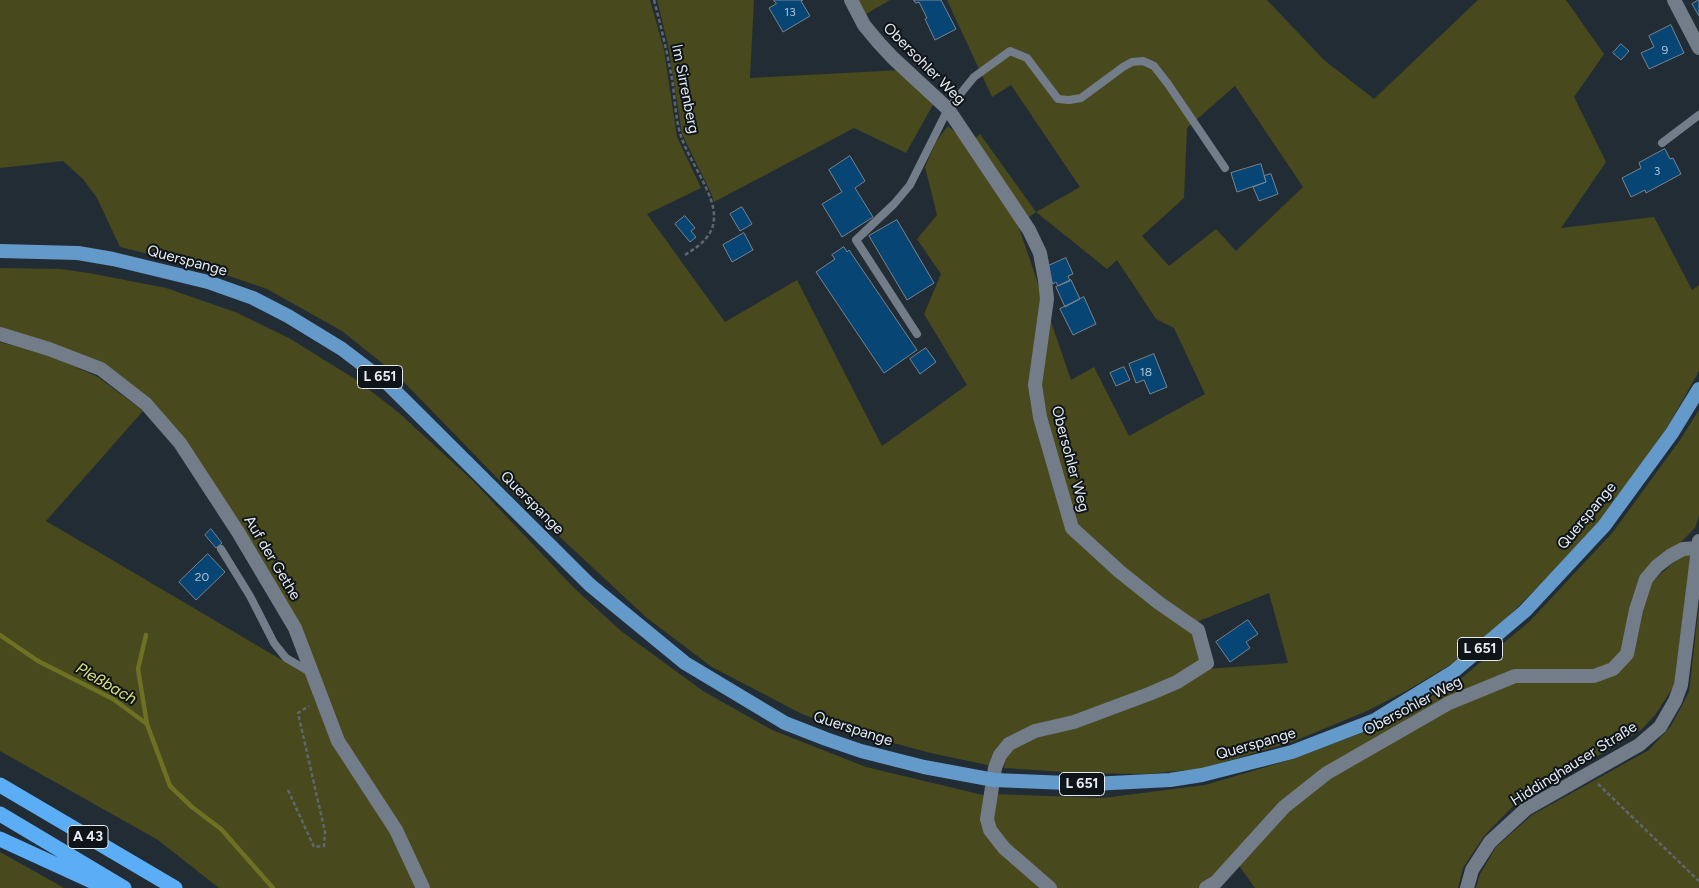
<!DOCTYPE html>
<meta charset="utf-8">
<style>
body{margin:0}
canvas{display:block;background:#222c35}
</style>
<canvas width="1699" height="888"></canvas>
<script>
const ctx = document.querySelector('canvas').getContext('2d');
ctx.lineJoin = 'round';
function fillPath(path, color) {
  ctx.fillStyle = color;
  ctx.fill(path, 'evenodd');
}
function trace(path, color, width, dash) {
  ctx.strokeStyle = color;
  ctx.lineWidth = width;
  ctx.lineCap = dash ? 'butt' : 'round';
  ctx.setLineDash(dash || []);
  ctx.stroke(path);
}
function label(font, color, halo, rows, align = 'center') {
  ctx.font = font + ' Figtree,sans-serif';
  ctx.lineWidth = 4;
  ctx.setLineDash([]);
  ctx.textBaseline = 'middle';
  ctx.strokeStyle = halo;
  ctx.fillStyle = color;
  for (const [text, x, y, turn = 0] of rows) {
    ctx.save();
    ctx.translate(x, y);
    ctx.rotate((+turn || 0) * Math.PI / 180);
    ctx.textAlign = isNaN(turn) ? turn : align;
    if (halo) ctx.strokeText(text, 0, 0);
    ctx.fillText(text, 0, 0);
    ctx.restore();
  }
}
const green = new Path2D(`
 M0 0H650L664 50 677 137 701 188 647 214 725 322 797 280 882 446 967 385 924 314 941 274 917 239 937 215 925 167 936 142 948 126 969 144 980 134 1036 212 1080 187 1011 85 992 97 947 0H1267L1324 60 1374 99 1478 0H1566L1604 54 1574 97 1606 162 1561 228 1654 217 1692 290 1699 285V371L1668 426 1602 520 1524 601 1496 628 1455 662 1406 691 1367 711 1292 742 1200 769 1144 774 1080 773 1004 768 1006 755 1012 747 1206 669 1288 663 1269 593 1194 623 1204 663C1163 685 1118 702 1074 718 1051 726 1027 726 1005 739 997 744 994 758 992 766L931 753 845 730 802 714 712 667 647 618 504 485 397 375 342 331 267 289 209 269 120 247 97 198 83 179 63 161 0 168ZM1235 86 1303 187 1236 251 1216 229 1169 266 1142 236 1184 198 1187 128ZM1036 212 1107 269 1117 260 1156 319 1174 328 1205 394 1129 436 1094 367 1071 380 1018 225Z
 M657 0H754L750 78 901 70 935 101 906 153 854 128 714 202 711 193 682 134 668 45Z
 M857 0H890L863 16Z
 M0 268 60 269 89 273 166 288 235 312 289 338 355 379 398 412 473 481 574 588 621 631 703 691 772 730 866 767 987 796 981 818 1042 888H427L342 739 298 626 184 442 105 367 0 330Z
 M0 342 48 355 98 377 143 411 46 521 309 676 393 835 418 888H219L158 840 0 751Z
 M1699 410V516L1695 528 1641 582 1623 648 1611 664 1593 671 1513 672 1323 771 1213 878 1198 888H1057L1009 845 989 818 994 794 1103 798 1205 785 1293 759 1377 727 1458 681 1530 621 1613 532 1680 440Z
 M1692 545 1674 686 1655 715 1641 730 1564 776 1518 801 1484 836 1463 868 1458 888H1255L1237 863 1286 809 1329 776 1423 722 1515 680 1615 673 1649 585Z
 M1699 605V888H1476L1480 874 1496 847 1532 815 1649 750 1671 726 1689 692Z
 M0 852 59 885 64 888H0Z`);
const stream = new Path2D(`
 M0 635 38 661 113 699 147 724 170 786 192 807 221 829 273 888
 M146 635 138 669 147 724`);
const building = new Path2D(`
 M774 0H803L801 1 810 16 783 32 769 8 776 4Z
 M914 0H941L956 29 935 40 925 19 927 18 919 2 916 3Z
 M1699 0V16L1692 4Z
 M1671 25 1684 53 1649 69 1641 53 1654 47 1649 36Z
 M1621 44 1629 51 1621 60 1613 53Z
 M1665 149 1670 159 1673 158 1681 174 1646 193 1645 190 1631 197 1622 178 1641 168 1639 163Z
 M850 156 865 181 855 188 873 217 842 237 822 204 842 192 829 170Z
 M1261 164 1266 182 1237 192 1231 173Z
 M1271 174 1278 194 1259 201 1253 187 1266 182 1264 176Z
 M742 207 752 224 740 231 730 214Z
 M685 216 695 228 691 231 696 237 690 242 675 224Z
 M897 220 934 283 907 300 869 236Z
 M744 233 753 250 732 262 723 245Z
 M844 247 847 252 849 250 917 350 884 373 816 272 835 259 832 255Z
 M1066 258 1073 274 1068 276 1070 281 1058 286 1056 282 1053 284 1046 267Z
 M1071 280 1080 299 1065 307 1056 287Z
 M1084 297 1096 324 1073 335 1060 309Z
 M926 348 936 362 920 374 910 359Z
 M1154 354 1167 387 1150 394 1144 380 1136 383 1129 364Z
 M1124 367 1130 380 1116 386 1110 373Z
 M211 529 222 543 216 548 205 535Z
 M208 554 225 572 196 600 179 582Z
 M1248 620 1258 634 1246 642 1250 648 1230 662 1216 642Z`);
const path = new Path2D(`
 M654 0C661 26 667 52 672 79 675 97 675 118 681 136 688 159 715 194 714 217 714 236 699 246 685 255
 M1598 784 1699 881
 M288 790 314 847 324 846 325 832 298 713 309 706`);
const service = new Path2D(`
 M1662 143 1699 115
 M917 334 856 240 894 204 910 185 948 109 974 77 1010 51 1027 58 1058 99 1069 100 1081 98 1123 67 1132 62 1143 61 1154 66 1168 84 1225 168
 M221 549 250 596 274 643 286 658 310 672`);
const minor = new Path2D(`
 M851 0 864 25 879 43 893 58 948 109 1029 230 1040 253 1045 280 1047 299 1035 385 1040 417 1072 528 1119 571 1159 603 1198 630 1207 663 1177 682 1149 694 1074 722 1035 731 1009 744 1000 755 995 768 987 819 990 830 1004 848 1050 888
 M1674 0 1699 48
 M0 334 49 349 101 369 146 404 180 443 238 532 295 628 338 741 396 830 423 888
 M1206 888 1216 882 1284 807 1327 773 1449 703 1515 676H1594L1613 669 1627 654 1636 610 1646 579 1657 566 1670 556 1683 549 1697 548`);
const tertiary = new Path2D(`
 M1467 888 1472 870 1490 842 1526 809 1639 745 1660 727 1675 701 1681 685 1699 541`);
const primary = new Path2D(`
 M0 251 78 253 113 259 208 282 253 298 288 316 342 349 388 384 590 585 685 663 785 723 826 739 861 751 924 767 994 780 1092 784 1170 780 1202 775 1292 752 1375 720 1453 672 1525 611 1604 526 1672 433 1699 389`);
const motorway = new Path2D(`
 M0 785 175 888
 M0 814 124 888
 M0 839 107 888`);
const numberNames = [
 ["13",790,12],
 ["9",1665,50],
 ["3",1657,171],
 ["18",1146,372],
 ["20",202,577]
];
const shields = [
 [380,377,45],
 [1480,649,45],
 [1082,784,45],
 [88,837,40]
];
const shieldNames = [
 ["L 651",380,377],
 ["L 651",1480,649],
 ["L 651",1082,784],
 ["A 43",88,837]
];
const streetNames = [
 ["Obersohler Weg",924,64,45],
 ["Im Sirrenberg",685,89,79],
 ["Querspange",187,261,15],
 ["Obersohler Weg",1070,459,75],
 ["Querspange",532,503,45],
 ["Querspange",1587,516,-50],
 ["Auf der Gethe",272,558,59],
 ["Obersohler Weg",1413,706,-28],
 ["Querspange",853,729,18],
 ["Querspange",1256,744,-16],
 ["Hiddinghauser Straße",1574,764,-32]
];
const waterNames = [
 ["Pleßbach",106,684,30]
];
fillPath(green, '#48491c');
trace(stream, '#6e7023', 4.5);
fillPath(building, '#074674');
trace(building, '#77838f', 1);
trace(path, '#5e676f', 2.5, [4, 2.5]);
trace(service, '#727d89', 8);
trace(minor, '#727d89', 14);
trace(tertiary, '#727d89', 14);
trace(primary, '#649aca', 14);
trace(motorway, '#5badf6', 15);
label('12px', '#aec2d3', null, numberNames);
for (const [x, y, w] of shields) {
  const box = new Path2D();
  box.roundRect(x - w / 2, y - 11.5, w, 23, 4);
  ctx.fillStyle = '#0f1418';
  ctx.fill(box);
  trace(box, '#e6ecf3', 1);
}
label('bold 14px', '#e6ecf3', null, shieldNames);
label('15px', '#e6ecf3', '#0f1418', streetNames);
label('italic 16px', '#e1e47b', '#0f1418', waterNames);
</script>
